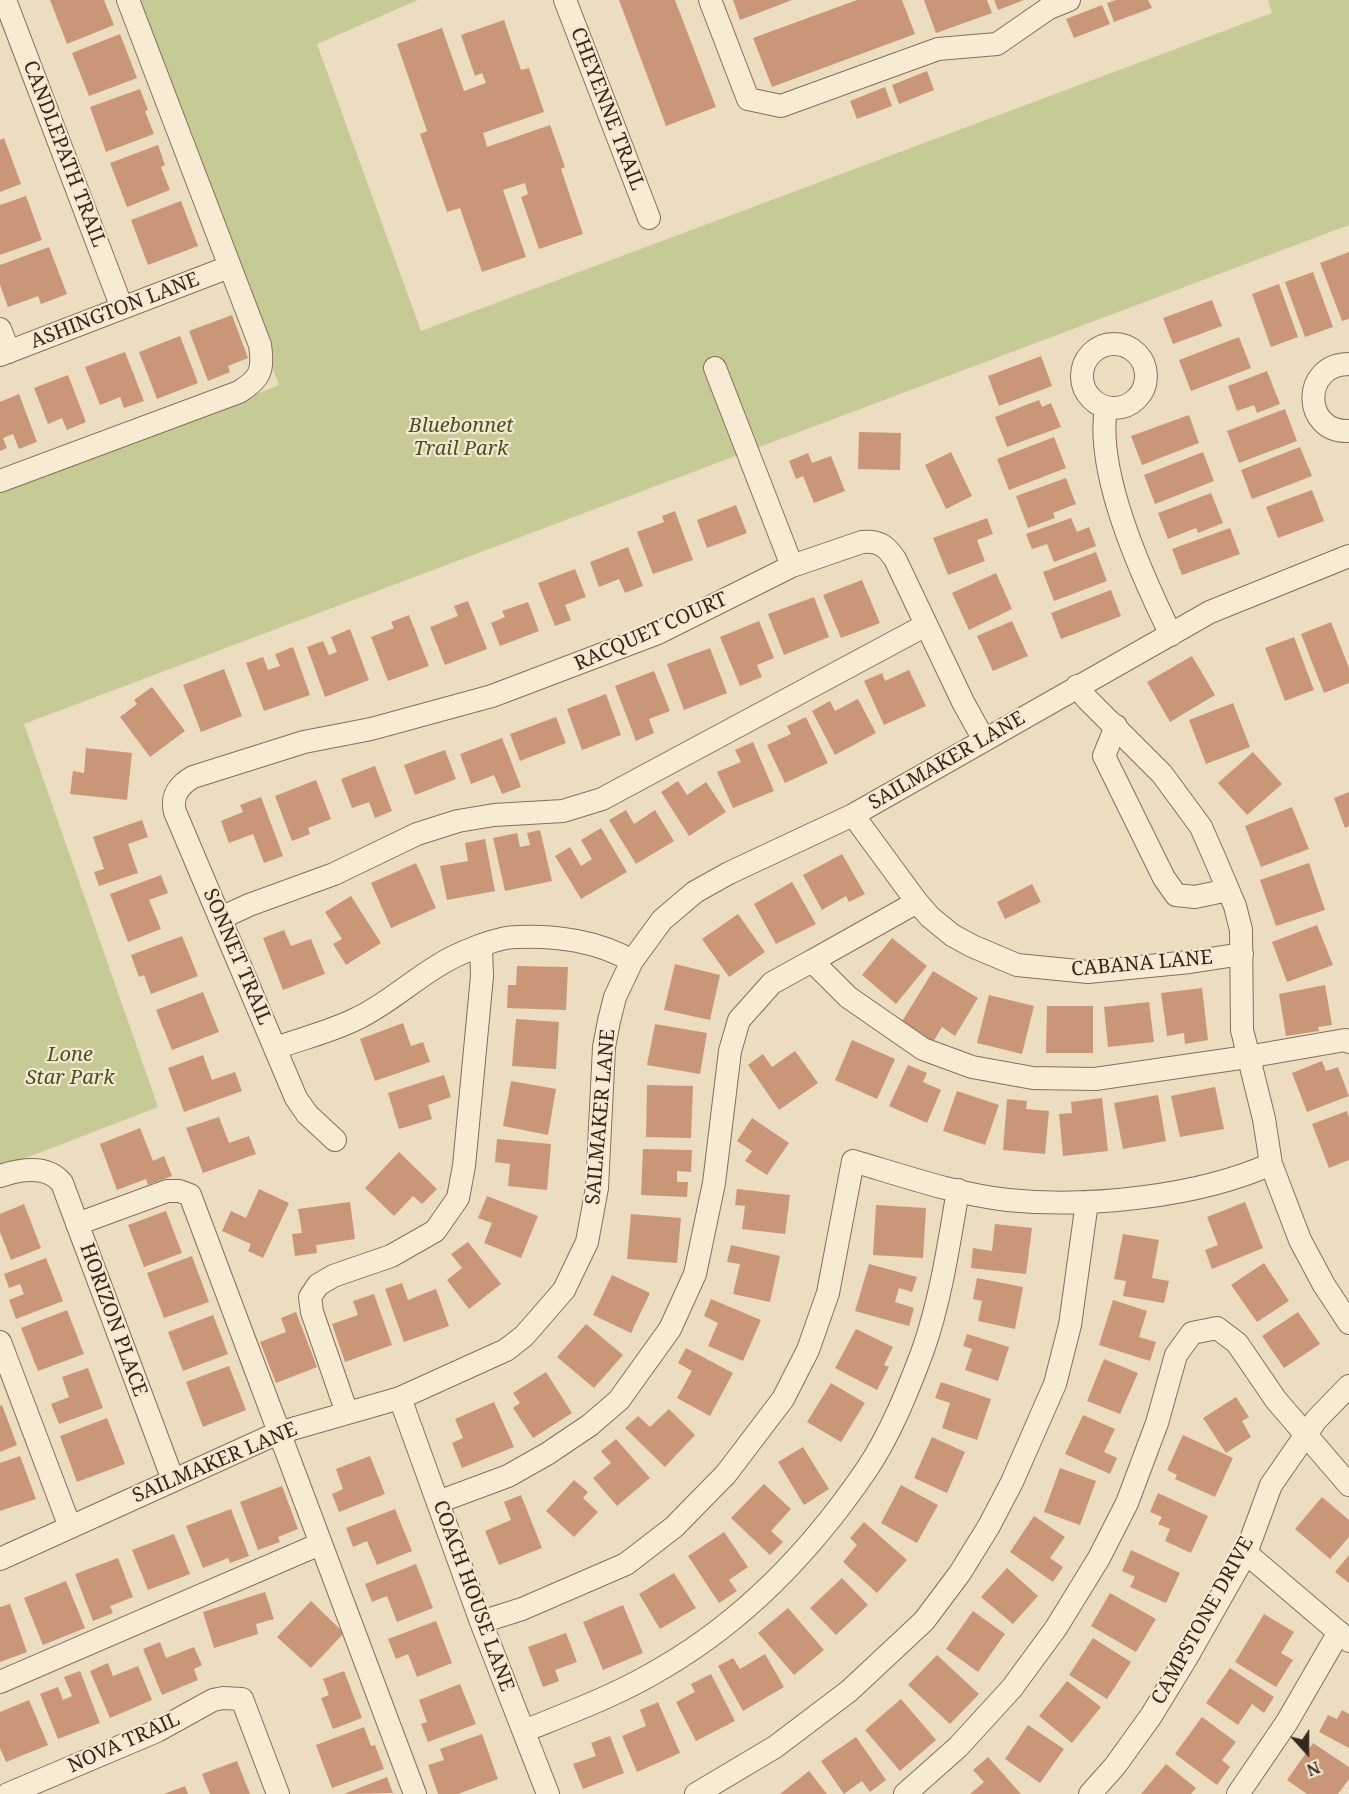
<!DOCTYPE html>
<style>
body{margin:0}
#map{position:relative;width:1349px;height:1794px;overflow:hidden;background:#ecddc1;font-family:"Noto Serif",serif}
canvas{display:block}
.north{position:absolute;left:1277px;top:1722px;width:60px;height:60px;-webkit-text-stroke:4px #f4e8d0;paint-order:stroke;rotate:159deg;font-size:16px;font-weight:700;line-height:24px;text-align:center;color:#35281d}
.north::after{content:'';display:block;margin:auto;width:21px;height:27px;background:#35281d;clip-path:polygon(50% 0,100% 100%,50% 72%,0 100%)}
</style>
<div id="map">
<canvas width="1349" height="1794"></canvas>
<div class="north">N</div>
</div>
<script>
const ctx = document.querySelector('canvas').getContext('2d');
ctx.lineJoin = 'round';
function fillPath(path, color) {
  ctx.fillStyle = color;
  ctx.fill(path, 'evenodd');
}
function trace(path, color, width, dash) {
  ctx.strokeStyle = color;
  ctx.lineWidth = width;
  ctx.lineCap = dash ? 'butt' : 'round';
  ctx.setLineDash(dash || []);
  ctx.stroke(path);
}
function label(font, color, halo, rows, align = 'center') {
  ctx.font = font + ' "Noto Serif",serif';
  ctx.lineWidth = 4.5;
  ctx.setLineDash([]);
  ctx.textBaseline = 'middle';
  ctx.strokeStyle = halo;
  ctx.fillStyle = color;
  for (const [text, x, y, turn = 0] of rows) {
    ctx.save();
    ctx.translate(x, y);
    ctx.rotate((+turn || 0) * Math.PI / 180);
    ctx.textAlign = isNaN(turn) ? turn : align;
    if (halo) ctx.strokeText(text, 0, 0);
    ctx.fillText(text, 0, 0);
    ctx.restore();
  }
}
const green = new Path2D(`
 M135 0H418L317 44 421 331 1272 13 1268 0H1349V225L24 724 158 1107 0 1168V493L279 385Z`);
const building = new Path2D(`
 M50 0H104L114 25 67 44Z
 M619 0H675L716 107 666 126Z
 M733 0H792L740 20Z
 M857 0H902L915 34 772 87 753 38Z
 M924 0H987L992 13 936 33Z
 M994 0H1024L998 10Z
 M1116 0H1148L1152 8 1114 22 1107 3Z
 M1102 5 1110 24 1074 38 1066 19Z
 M504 20 521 70 529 68 544 112 483 133 487 147 550 125 565 167 561 169 583 234 539 249 521 197 528 194 525 183 503 190 526 257 482 272 460 208 447 212 420 134 427 131 397 44 442 28 464 91 486 83 482 73 475 76 461 35Z
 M120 34 137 78 89 96 72 53Z
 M927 71 934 90 899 104 892 85Z
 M885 87 892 106 857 119 850 101Z
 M140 89 148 110 145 111 154 134 106 152 90 107Z
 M4 138 21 184 0 192V140Z
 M158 145 165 165 161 167 170 190 127 207 110 163Z
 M26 196 42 240 0 255V205Z
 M181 201 198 246 148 265 131 220Z
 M49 247 67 294 41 304 38 296 8 307 0 285V265Z
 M1349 252V319L1342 321 1320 263Z
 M1313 272 1333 327 1305 337 1285 282Z
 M1279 284 1298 337 1271 347 1252 294Z
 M1212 300 1222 326 1173 344 1163 318Z
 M232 315 248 358 228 366 230 372 208 381 189 331Z
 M180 336 198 383 157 399 139 352Z
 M1239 337 1251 368 1191 391 1179 360Z
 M125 352 144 401 124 408 120 397 100 405 85 367Z
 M1041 356 1052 386 999 406 988 376Z
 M1267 371 1280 404 1257 413 1254 405 1237 411 1228 386Z
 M68 375 86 422 67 430 62 418 48 424 34 388Z
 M19 394 37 442 19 449 13 434 3 438 7 448 0 451V402Z
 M1039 400 1042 407 1051 403 1061 427 1007 447 995 417Z
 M1285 409 1297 441 1239 463 1227 431Z
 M1189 415 1199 443 1142 465 1131 436Z
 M859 432 901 433 900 470 858 469Z
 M1054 437 1066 468 1009 490 997 459Z
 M1300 447 1312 476 1252 499 1241 470Z
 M951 452 972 496 946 509 925 465Z
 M1203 452 1214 481 1155 504 1144 475Z
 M808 453 812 463 831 456 845 491 814 503 803 476 796 479 789 461Z
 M1066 478 1076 504 1053 513 1055 518 1028 528 1016 496Z
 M1312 490 1324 521 1278 538 1266 507Z
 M1211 493 1223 523 1198 533 1196 528 1168 539 1158 513Z
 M736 505 747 533 707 548 697 520Z
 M675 511 693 560 653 574 637 532 664 522 662 516Z
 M987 518 993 534 977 540 985 561 948 575 933 538Z
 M1071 518 1077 532 1089 527 1096 546 1054 562 1047 544 1032 549 1026 534Z
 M1230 528 1240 554 1182 575 1172 549Z
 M628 547 643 586 625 593 619 579 599 587 590 562Z
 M1096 552 1107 581 1054 601 1043 572Z
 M575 569 586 597 565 605 571 620 555 626 538 583Z
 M996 573 1012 609 969 630 952 593Z
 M862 580 880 623 841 638 823 595Z
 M1111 590 1121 616 1061 639 1051 613Z
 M814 597 829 637 784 655 768 614Z
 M468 601 487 649 445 665 430 627 458 616 454 606Z
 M528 602 539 631 500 646 491 623 505 617 502 611Z
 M409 615 429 666 388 681 371 637 394 628 391 622Z
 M759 621 774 658 757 665 762 677 740 686 720 637Z
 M1012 621 1028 656 993 671 977 636Z
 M1331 622 1349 668V683L1324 693 1301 634Z
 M350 629 369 680 325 697 307 647 323 641 329 655 337 652 331 637Z
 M1294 637 1314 690 1285 701 1265 648Z
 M293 647 310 695 264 711 246 663 263 657 268 670 280 666 275 654Z
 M710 648 727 693 684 710 667 664Z
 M1192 656 1215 695 1170 722 1147 682Z
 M224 669 242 716 201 732 183 685Z
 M909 670 926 706 884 725 864 681 882 673 885 681Z
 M654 671 670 711 649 719 654 733 636 741 615 686Z
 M152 687 185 731 150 757 120 717 137 704 134 700Z
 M606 694 621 735 582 750 567 709Z
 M858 699 876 733 835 755 812 711 830 701 835 711Z
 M1233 703 1250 747 1206 764 1189 720Z
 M556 717 566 743 520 761 510 734Z
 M806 717 828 763 785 783 767 745 791 734 787 726Z
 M502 738 521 787 502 794 494 775 471 784 460 754Z
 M753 742 774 791 733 808 717 772 741 762 735 750Z
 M86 748 132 753 127 800 70 794 73 771 84 773Z
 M445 750 456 779 415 795 404 765Z
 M1253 752 1282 784 1247 815 1218 783Z
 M375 766 392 811 375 818 369 802 352 808 341 779Z
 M316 780 331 819 308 828 310 834 292 841 275 796Z
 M678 781 687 795 706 782 726 812 689 836 661 792Z
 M1349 792V826L1345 828 1334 798Z
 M261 797 283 856 264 863 253 834 229 843 221 821 243 812 240 805Z
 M1292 807 1309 849 1261 867 1245 826Z
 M626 810 634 824 655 810 674 841 636 864 609 820Z
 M142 820 148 837 128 844 138 873 99 886 94 872 104 869 93 837Z
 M601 828 627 872 581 899 555 856 570 847 581 866 592 859 581 840Z
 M540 830 552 881 505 891 493 838 517 833 520 847 530 845 527 833Z
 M485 839 495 891 447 900 440 866 468 861 465 843Z
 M842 854 865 894 849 902 846 896 822 910 803 875Z
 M416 863 436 908 391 928 371 883Z
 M1309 863 1325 910 1276 926 1260 880Z
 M161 875 168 893 149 900 161 929 128 942 110 894Z
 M792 882 816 924 776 944 754 904Z
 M1032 884 1041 902 1005 919 997 902Z
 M351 896 381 943 346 965 333 944 342 939 325 912Z
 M738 914 765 952 729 977 702 939Z
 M1317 925 1333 965 1287 982 1272 942Z
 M284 930 291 946 311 939 325 974 283 990 263 938Z
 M182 936 198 976 151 994 144 975 139 977 131 955Z
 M892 938 927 966 896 1004 862 975Z
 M675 964 720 975 710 1020 664 1010Z
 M517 966 568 967 566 1010 507 1008 508 985H516Z
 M933 971 978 998 955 1036 942 1027 933 1042 901 1023Z
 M1325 985 1332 1025 1318 1027 1319 1031 1286 1036 1279 994Z
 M1202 988 1208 1040 1185 1044 1184 1033 1167 1036 1161 993Z
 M203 992 219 1032 172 1050 156 1010Z
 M989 995 1034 1006 1022 1054 977 1043Z
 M1149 1002 1154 1042 1108 1047 1104 1007Z
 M1047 1006H1093V1053H1046Z
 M516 1019 559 1022 556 1069 512 1066Z
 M403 1023 411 1046 423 1042 430 1062 375 1081 360 1039Z
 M655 1024 707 1033 700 1074 647 1065Z
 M852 1040 895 1059 877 1099 835 1080Z
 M795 1051 818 1083 779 1110 748 1065 763 1054 772 1067Z
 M203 1055 212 1080 235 1072 242 1091 184 1112 168 1068Z
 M1322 1061 1326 1071 1338 1067 1349 1096 1307 1112 1292 1073Z
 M908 1065 927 1073 923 1082 941 1090 927 1123 889 1106Z
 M444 1075 451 1097 428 1105 432 1119 399 1129 388 1093Z
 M511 1081 556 1089 548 1135 503 1126Z
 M647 1085 693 1086 691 1138 646 1137Z
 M1215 1087 1224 1129 1180 1137 1171 1096Z
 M957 1091 999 1105 985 1145 943 1131Z
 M1158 1095 1166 1141 1123 1149 1114 1103Z
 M1102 1098 1108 1151 1063 1156 1059 1114 1072 1113 1071 1102Z
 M1007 1099 1027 1101 1026 1109 1049 1111 1045 1154 1003 1150Z
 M1347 1111 1349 1117V1160L1329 1168 1312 1124Z
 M219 1117 229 1143 249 1136 256 1154 203 1173 186 1128Z
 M752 1118 789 1143 767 1175 745 1161 752 1151 737 1141Z
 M140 1128 153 1161 164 1156 172 1176 148 1185 146 1179 117 1190 100 1144Z
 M497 1139 551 1144 547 1190 508 1186 510 1164 495 1162Z
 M643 1149 692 1150 691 1172 677 1171V1182H688L687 1197 641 1195Z
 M399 1152 437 1189 422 1204 413 1196 394 1216 365 1188Z
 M259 1189 289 1203 263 1258 248 1251 251 1244 222 1231 231 1211 246 1218Z
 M737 1189 790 1195 785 1234 742 1229 745 1206 735 1205Z
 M487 1196 538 1216 521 1258 484 1243 492 1223 478 1218Z
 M350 1202 355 1239 316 1245 317 1253 295 1256 292 1234 302 1233 298 1209Z
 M1245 1202 1263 1248 1212 1269 1205 1250 1218 1245 1207 1217Z
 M24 1204 41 1248 11 1260 0 1232V1214Z
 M876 1205 926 1208 923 1258 873 1255Z
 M166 1211 182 1253 144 1267 128 1225Z
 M631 1214 681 1218 677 1263 627 1259Z
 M995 1224 1032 1228 1026 1274 971 1268 973 1248 992 1251Z
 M1123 1234 1159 1240 1152 1278 1169 1281 1164 1303 1123 1296 1126 1281 1114 1279Z
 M468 1242 501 1284 469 1309 447 1280 462 1268 451 1254Z
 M731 1245 780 1256 770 1302 733 1294 740 1264 727 1262Z
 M192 1256 209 1302 164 1318 147 1273Z
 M46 1258 63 1301 16 1319 9 1300 24 1294 20 1284 9 1288 4 1274Z
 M1264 1263 1289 1301 1257 1322 1231 1285Z
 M869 1264 917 1277 912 1292 899 1288 895 1302 914 1308 909 1326 855 1311Z
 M612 1275 650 1293 631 1333 593 1315Z
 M977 1278 1023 1287 1015 1329 978 1321 982 1301 973 1299Z
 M402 1283 408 1300 436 1289 449 1326 404 1342 385 1289Z
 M374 1294 392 1345 345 1362 332 1324 358 1315 353 1301Z
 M711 1299 761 1320 743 1361 708 1346 718 1323 704 1316Z
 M1113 1300 1147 1311 1139 1337 1156 1342 1150 1361 1099 1345Z
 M67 1310 84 1354 38 1371 21 1328Z
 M296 1312 317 1367 276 1383 260 1342 286 1332 281 1318Z
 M1298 1312 1320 1344 1284 1368 1262 1336Z
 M213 1315 228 1354 183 1371 168 1332Z
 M586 1324 623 1355 594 1388 557 1357Z
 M856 1329 893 1347 884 1365 889 1367 877 1390 835 1368Z
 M967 1334 1009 1347 998 1381 965 1370 972 1349 963 1346Z
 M686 1348 733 1373 710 1416 677 1398 692 1371 678 1363Z
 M1104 1359 1138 1373 1120 1414 1087 1401Z
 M229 1366 246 1410 203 1427 186 1382Z
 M88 1368 103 1408 59 1424 51 1404 69 1397 62 1377Z
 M546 1372 572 1413 533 1438 513 1408 520 1403 513 1393Z
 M941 1382 991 1399 977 1440 942 1428 950 1403 935 1398Z
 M831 1383 865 1403 841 1442 807 1422Z
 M1236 1397 1249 1417 1242 1421 1251 1437 1226 1453 1203 1418Z
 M494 1402 514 1447 462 1468 452 1443 463 1438 455 1419Z
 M2 1405 17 1445 0 1452V1406Z
 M669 1409 695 1435 665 1467 625 1428 638 1416 650 1427Z
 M1083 1415 1115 1429 1104 1452 1117 1458 1110 1474 1065 1454Z
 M107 1418 125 1464 77 1482 60 1436Z
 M1183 1435 1233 1458 1215 1497 1175 1479 1177 1475 1167 1470Z
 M932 1437 965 1452 947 1493 914 1478Z
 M616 1439 650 1478 617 1506 593 1478 611 1463 601 1451Z
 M803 1447 829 1489 804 1505 778 1462Z
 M20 1456 36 1499 0 1511V1463Z
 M370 1456 385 1494 339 1512 332 1494 343 1489 336 1469Z
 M1060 1468 1096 1481 1080 1525 1044 1512Z
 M574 1480 588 1492 583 1498 598 1512 574 1537 546 1511Z
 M764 1484 791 1509 771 1531 783 1542 770 1555 731 1518Z
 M901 1485 938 1505 917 1543 881 1523Z
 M282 1486 298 1529 278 1537 280 1542 258 1550 240 1502Z
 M1158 1493 1208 1516 1191 1553 1165 1541 1170 1529 1158 1524 1162 1517 1150 1512Z
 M521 1495 542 1548 499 1565 485 1531 511 1520 504 1502Z
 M1322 1497 1349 1520V1537L1330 1559 1295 1529Z
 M231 1509 249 1556 230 1563 228 1558 203 1568 186 1526Z
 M395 1509 412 1551 377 1565 367 1541 353 1547 346 1528Z
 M1034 1516 1065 1537 1050 1558 1063 1567 1053 1582 1010 1552Z
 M864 1522 907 1560 877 1593 843 1562 857 1545 850 1538Z
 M724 1532 748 1567 729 1580 737 1591 719 1603 688 1556Z
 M174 1534 190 1574 148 1590 132 1550Z
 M1131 1550 1180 1573 1166 1603 1130 1587 1135 1577 1122 1571Z
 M1349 1555V1583L1335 1572Z
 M118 1558 133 1597 110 1606 113 1613 93 1621 75 1574Z
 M416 1564 433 1608 397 1622 387 1596 372 1602 365 1584Z
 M1007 1568 1038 1596 1013 1624 981 1597Z
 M674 1573 696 1608 660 1629 639 1594Z
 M842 1578 868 1605 836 1635 810 1608Z
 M66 1581 85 1628 43 1645 24 1598Z
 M265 1592 274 1619 256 1624 258 1634 214 1648 203 1612Z
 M1110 1593 1156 1619 1136 1652 1091 1626Z
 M311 1601 344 1633 311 1668 277 1637Z
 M10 1604 27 1652 0 1662V1607Z
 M623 1605 643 1653 603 1670 583 1622Z
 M788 1608 824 1650 794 1675 758 1633Z
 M973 1611 1005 1634 978 1672 946 1649Z
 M1264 1614 1294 1632 1281 1653 1293 1660 1276 1687 1235 1662Z
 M436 1621 452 1663 417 1677 408 1654 396 1659 388 1639Z
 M566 1633 577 1662 555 1670 559 1681 543 1687 528 1647Z
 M1093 1638 1131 1662 1107 1699 1069 1675Z
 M160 1642 166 1658 194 1647 202 1665 194 1669 198 1680 162 1695 143 1649Z
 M765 1654 784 1687 743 1711 718 1666 733 1658 740 1669Z
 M937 1655 979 1694 950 1724 908 1685Z
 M108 1663 113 1676 138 1666 152 1700 110 1718 90 1671Z
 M1230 1668 1274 1697 1264 1713 1252 1704 1238 1725 1206 1703Z
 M80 1671 100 1723 58 1739 40 1694 58 1687 63 1700 72 1696 64 1677Z
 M344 1671 362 1718 333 1729 321 1698 329 1695 323 1679Z
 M711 1674 735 1721 696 1741 676 1702 695 1692 691 1684Z
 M1067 1681 1101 1707 1072 1743 1039 1716Z
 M460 1684 476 1724 428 1742 421 1724 427 1722 419 1700Z
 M901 1699 936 1740 900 1771 865 1730Z
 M29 1700 48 1745 6 1762 0 1748V1712Z
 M658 1702 680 1753 637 1772 622 1736 646 1726 640 1710Z
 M1342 1710 1349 1714V1748L1319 1732 1328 1715 1337 1719Z
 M1202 1717 1236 1742 1222 1760 1230 1767 1217 1785 1175 1754Z
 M1028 1725 1064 1749 1040 1783 1005 1759Z
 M364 1727 371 1746 375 1745 384 1769 332 1788 316 1745Z
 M482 1734 498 1779 458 1794H438L428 1765 444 1760 440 1749Z
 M610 1736 624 1773 583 1789 573 1764 596 1756 591 1743Z
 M856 1737 886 1780 870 1792 862 1781 844 1794 821 1761Z
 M1313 1743 1349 1767V1779L1338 1794H1307L1287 1780Z
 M988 1757 1021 1794H970L984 1782 973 1770Z
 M237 1761 250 1794H210L202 1774Z
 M1166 1764 1196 1788 1191 1794H1141Z
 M809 1771 827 1794H780Z
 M387 1777 393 1793 344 1794Z
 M185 1786 188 1794H164Z`);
const minor = new Path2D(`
 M5 0 122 308
 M565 0 649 218
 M710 0 748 99 781 106 938 49 997 44 1049 8 1069 0
 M0 329 9 352
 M1082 376a32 32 0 1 1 64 0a32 32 0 1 1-64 0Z
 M0 355 229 267
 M1349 364C1301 364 1302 433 1349 431
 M715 368 792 566
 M1106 408C1095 473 1142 576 1171 635
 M0 481 239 392C260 379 264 371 260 345L128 0
 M1077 686 1087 699 1162 774 1201 827 1215 859 1235 906 1241 930 1242 1030 1264 1119 1271 1164 1300 1240 1324 1285 1349 1323
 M1116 726 1104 756 1164 878 1176 895 1195 897 1228 890
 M853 815 917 902 930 917 952 935 972 946 1017 965 1088 972 1190 962 1242 954
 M221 918 249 905 334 874 417 834 458 821 494 815 563 811 602 799 926 625
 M812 961 917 902
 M276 1048C303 1038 333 1031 358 1018 387 1004 412 981 439 965 456 954 497 937 516 937 555 935 598 941 632 961
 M335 1140 307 1114 296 1098 175 812C171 796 179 785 193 777L304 742 371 729 492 696 658 633 792 566 862 542C879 540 886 546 895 559L963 702 984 740
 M0 1176C21 1169 47 1164 62 1183L173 1480
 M77 1224 167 1191H179L190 1195 415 1794
 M0 1342 70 1527
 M400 1398 481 1622 548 1794
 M347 1413 312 1312 310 1297 318 1285 333 1276 391 1256 435 1231 458 1198 464 1166 482 976 481 946
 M438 1502 508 1476 547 1454 590 1425 619 1400 670 1329 695 1274 714 1183 730 1051 739 1020 772 983 812 961 848 997 923 1049 972 1067 1033 1078 1095 1079 1247 1057 1345 1040 1349 1042
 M1246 1553 1349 1641
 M0 1559 278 1433 400 1398 506 1350 524 1336 564 1290 587 1242 597 1188 604 1047 609 1021 615 997 632 961 662 920 695 892 729 873 853 815 1210 612 1349 556
 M481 1622 522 1609 626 1564 674 1527 726 1474 783 1399 808 1350 828 1293 853 1161C904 1176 955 1194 1008 1200 1087 1208 1198 1197 1271 1164
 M0 1682 320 1544
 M524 1731C571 1712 620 1694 664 1667 746 1619 814 1547 867 1469 891 1433 908 1390 923 1350 941 1299 949 1243 958 1190
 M8 1794 157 1731 213 1700 223 1698 242 1699 278 1794
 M696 1794 775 1747 849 1691 924 1621 960 1573 989 1526 1012 1482 1055 1384 1070 1325 1087 1202
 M905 1794 958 1747 1012 1688 1056 1628 1099 1558 1127 1503 1157 1423 1176 1355 1192 1333 1217 1328 1237 1343 1276 1400 1349 1485
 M1090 1794 1115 1766 1151 1716 1187 1657 1246 1553 1271 1485 1316 1420 1349 1386
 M1238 1794 1287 1722 1339 1632`);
const streetNames = [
 ["CHEYENNE TRAIL",607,109,69],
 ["CANDLEPATH TRAIL",64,154,69],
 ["ASHINGTON LANE",115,311,-21],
 ["RACQUET COURT",651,632,-24],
 ["SAILMAKER LANE",947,761,-30],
 ["SONNET TRAIL",237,957,67],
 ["CABANA LANE",1142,964,-5],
 ["SAILMAKER LANE",601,1117,-85],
 ["HORIZON PLACE",113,1320,70],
 ["SAILMAKER LANE",215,1463,-23],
 ["COACH HOUSE LANE",473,1596,70],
 ["CAMPSTONE DRIVE",1203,1621,-61],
 ["NOVA TRAIL",124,1743,-24]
];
const parkNames = [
 ["Bluebonnet",461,426],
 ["Trail Park",461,449],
 ["Lone",70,1055],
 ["Star Park",70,1078]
];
fillPath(green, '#c6ca95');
fillPath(building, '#ca9678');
trace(minor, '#856f59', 24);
trace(minor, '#f8ebd4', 22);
label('20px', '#35281d', '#f4e8d0', streetNames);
label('italic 20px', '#485124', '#f4e8d0', parkNames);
</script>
